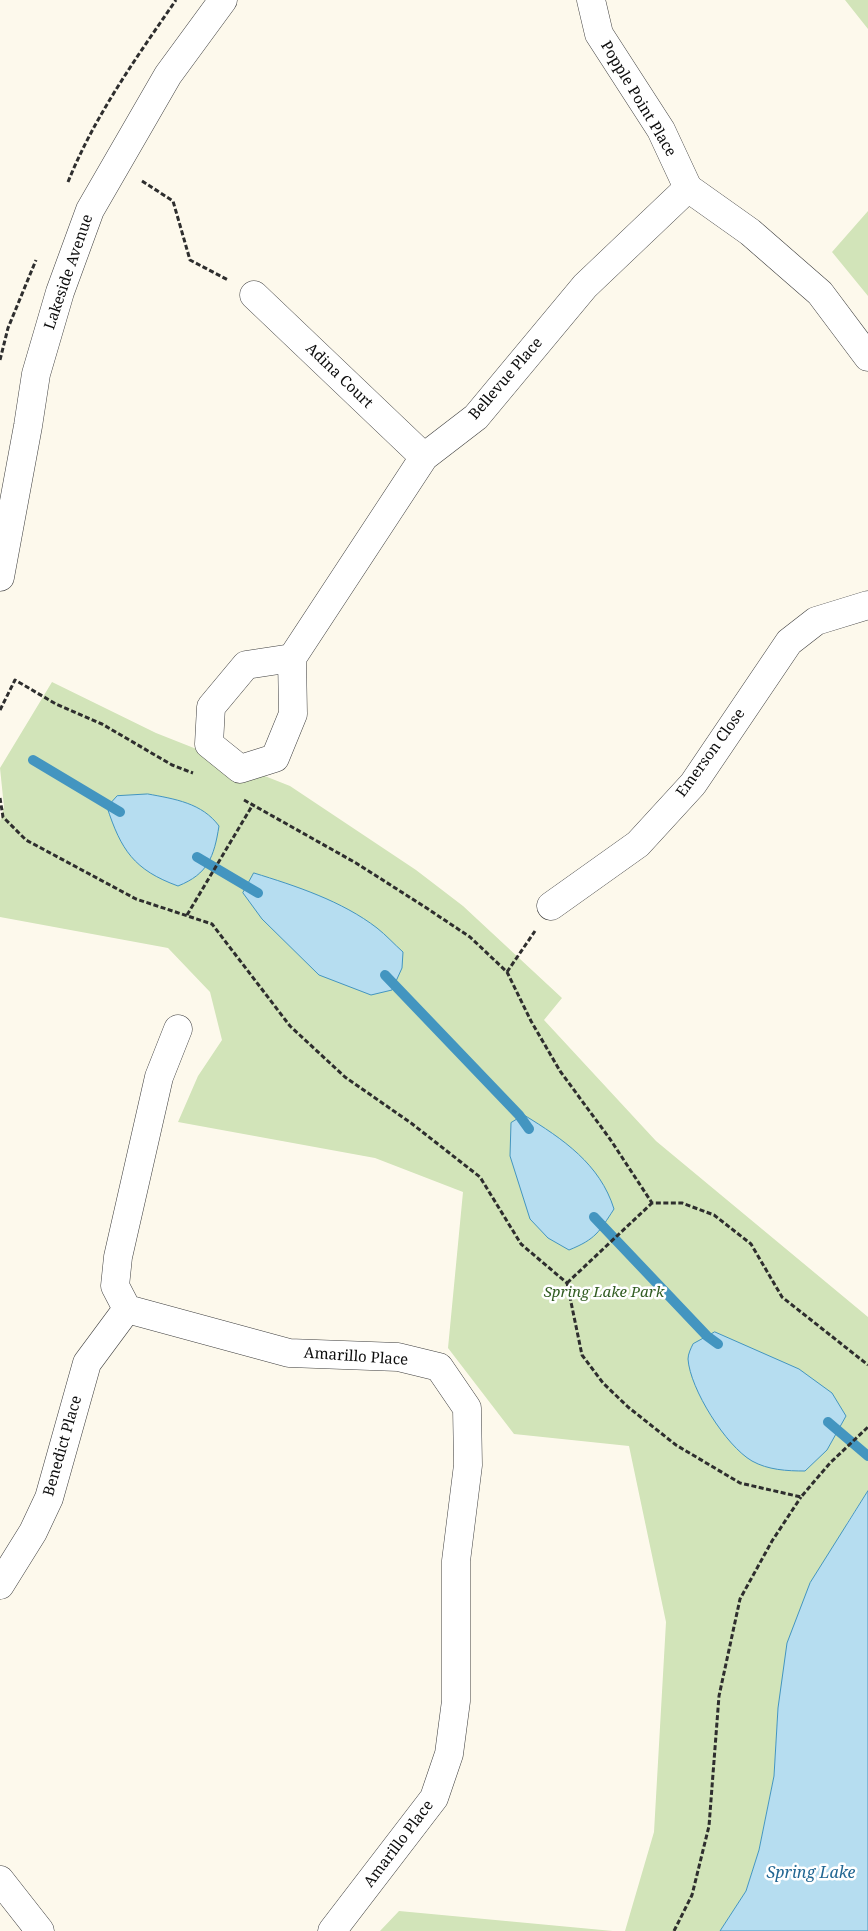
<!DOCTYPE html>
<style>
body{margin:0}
canvas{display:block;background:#fdf9ec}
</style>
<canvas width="868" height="1931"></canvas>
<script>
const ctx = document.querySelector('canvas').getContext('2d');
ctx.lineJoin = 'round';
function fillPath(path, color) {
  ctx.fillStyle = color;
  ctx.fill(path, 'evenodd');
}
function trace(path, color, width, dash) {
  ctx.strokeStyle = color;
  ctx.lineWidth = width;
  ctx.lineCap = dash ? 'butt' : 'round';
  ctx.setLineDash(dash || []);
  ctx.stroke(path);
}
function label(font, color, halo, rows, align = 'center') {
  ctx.font = font + ' "Noto Serif",serif';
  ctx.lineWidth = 5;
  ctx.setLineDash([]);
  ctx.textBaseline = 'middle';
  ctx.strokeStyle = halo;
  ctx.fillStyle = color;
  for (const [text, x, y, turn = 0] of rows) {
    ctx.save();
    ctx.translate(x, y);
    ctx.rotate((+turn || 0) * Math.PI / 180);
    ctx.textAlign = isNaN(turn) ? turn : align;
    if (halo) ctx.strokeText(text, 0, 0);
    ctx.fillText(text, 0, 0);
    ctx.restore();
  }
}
const green = new Path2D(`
 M845 0H868V29Z
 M868 211V296L832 252Z
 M52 682 156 733 290 786 416 870 463 906 562 998 544 1020 656 1141 868 1317V1491L847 1523 778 1708 774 1776 759 1850 746 1891 720 1931H625L654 1832 666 1622 629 1446 514 1434 448 1348 463 1192 375 1158 178 1122 198 1076 222 1040 210 992 168 948 0 917V821L4 807 0 768Z
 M399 1911 613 1931H380Z`);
const water = new Path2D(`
 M148 794C175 799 202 803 219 826 214 857 208 874 178 886 134 870 121 850 107 807L117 796Z
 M254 873C296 886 342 901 377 928 386 935 394 944 403 952L402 968 392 990 371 995 319 975 262 919 243 893Z
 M524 1115C563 1139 600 1164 614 1209 599 1232 596 1239 569 1250L548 1238 530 1219 510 1156 511 1123Z
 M715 1332 799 1369 832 1393 846 1416 827 1450 805 1471C787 1471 768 1470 752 1461 726 1446 690 1389 688 1359 688 1354 691 1348 693 1344Z
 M868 1491V1931H720L746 1891 759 1850 774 1776 778 1708 787 1643 810 1583Z`);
const stream = new Path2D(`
 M33 760 120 812
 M197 857 258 893
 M385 975 519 1115 529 1129
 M594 1217 707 1336 718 1344
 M828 1422 868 1456`);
const path = new Path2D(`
 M142 181 173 201 190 260 228 280
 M68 182C94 117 136 58 176 0
 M0 360 8 328 36 260
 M0 710 15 680 56 704 102 724 172 765 193 773
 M0 798 3 817 26 840 136 899 212 924 290 1026 345 1077 411 1123 480 1177 521 1244 567 1283 582 1355 603 1383 628 1407 676 1445 740 1483 801 1497 830 1463 868 1427
 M244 800 356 863 425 907 470 937 507 972 531 1021 560 1071 610 1139 652 1203H682L714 1215 751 1244 782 1297 868 1365
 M187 915 252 806
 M507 972 535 931
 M567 1283 652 1203
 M674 1931 692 1895 709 1826 719 1696 740 1599 772 1541 801 1497`);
const street = new Path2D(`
 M591 0 599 34 661 130 688 188 750 232 820 293 868 357
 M254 295 424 457
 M0 577 28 426 36 374 60 292 90 210 168 75 223 0
 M292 658 246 665 211 707 209 744 240 769 275 758 293 714 292 658 424 457 476 417 585 286 688 188
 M551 906 638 844 693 784 789 642 816 621 868 605
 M178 1029 159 1077 118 1257 115 1286 127 1309 289 1353 398 1357 439 1367 467 1408 468 1465 456 1561V1701L449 1754 434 1798 332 1931
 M0 1585 33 1532 49 1498 87 1363 127 1309
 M0 1880 40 1931`);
const streetNames = [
 ["Popple Point Place",638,99,59],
 ["Lakeside Avenue",69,272,-71],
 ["Adina Court",339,376,44],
 ["Bellevue Place",506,379,-49],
 ["Emerson Close",711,753,-54],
 ["Amarillo Place",356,1357,4],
 ["Benedict Place",63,1446,-74],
 ["Amarillo Place",399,1844,-53]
];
const parkNames = [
 ["Spring Lake Park",604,1293]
];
const waterNames = [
 ["Spring Lake",811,1873]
];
fillPath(green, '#d2e4b9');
fillPath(water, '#b6ddf0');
trace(water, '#4395c0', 1);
trace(stream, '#4395c0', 10);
trace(street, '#3f3f3f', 29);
trace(path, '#2e2e2e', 3, [5, 2.5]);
trace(street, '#fff', 28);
label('15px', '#0c0c0c', '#fff', streetNames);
label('italic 15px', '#325d23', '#fff', parkNames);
label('italic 16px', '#216692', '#fff', waterNames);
</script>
